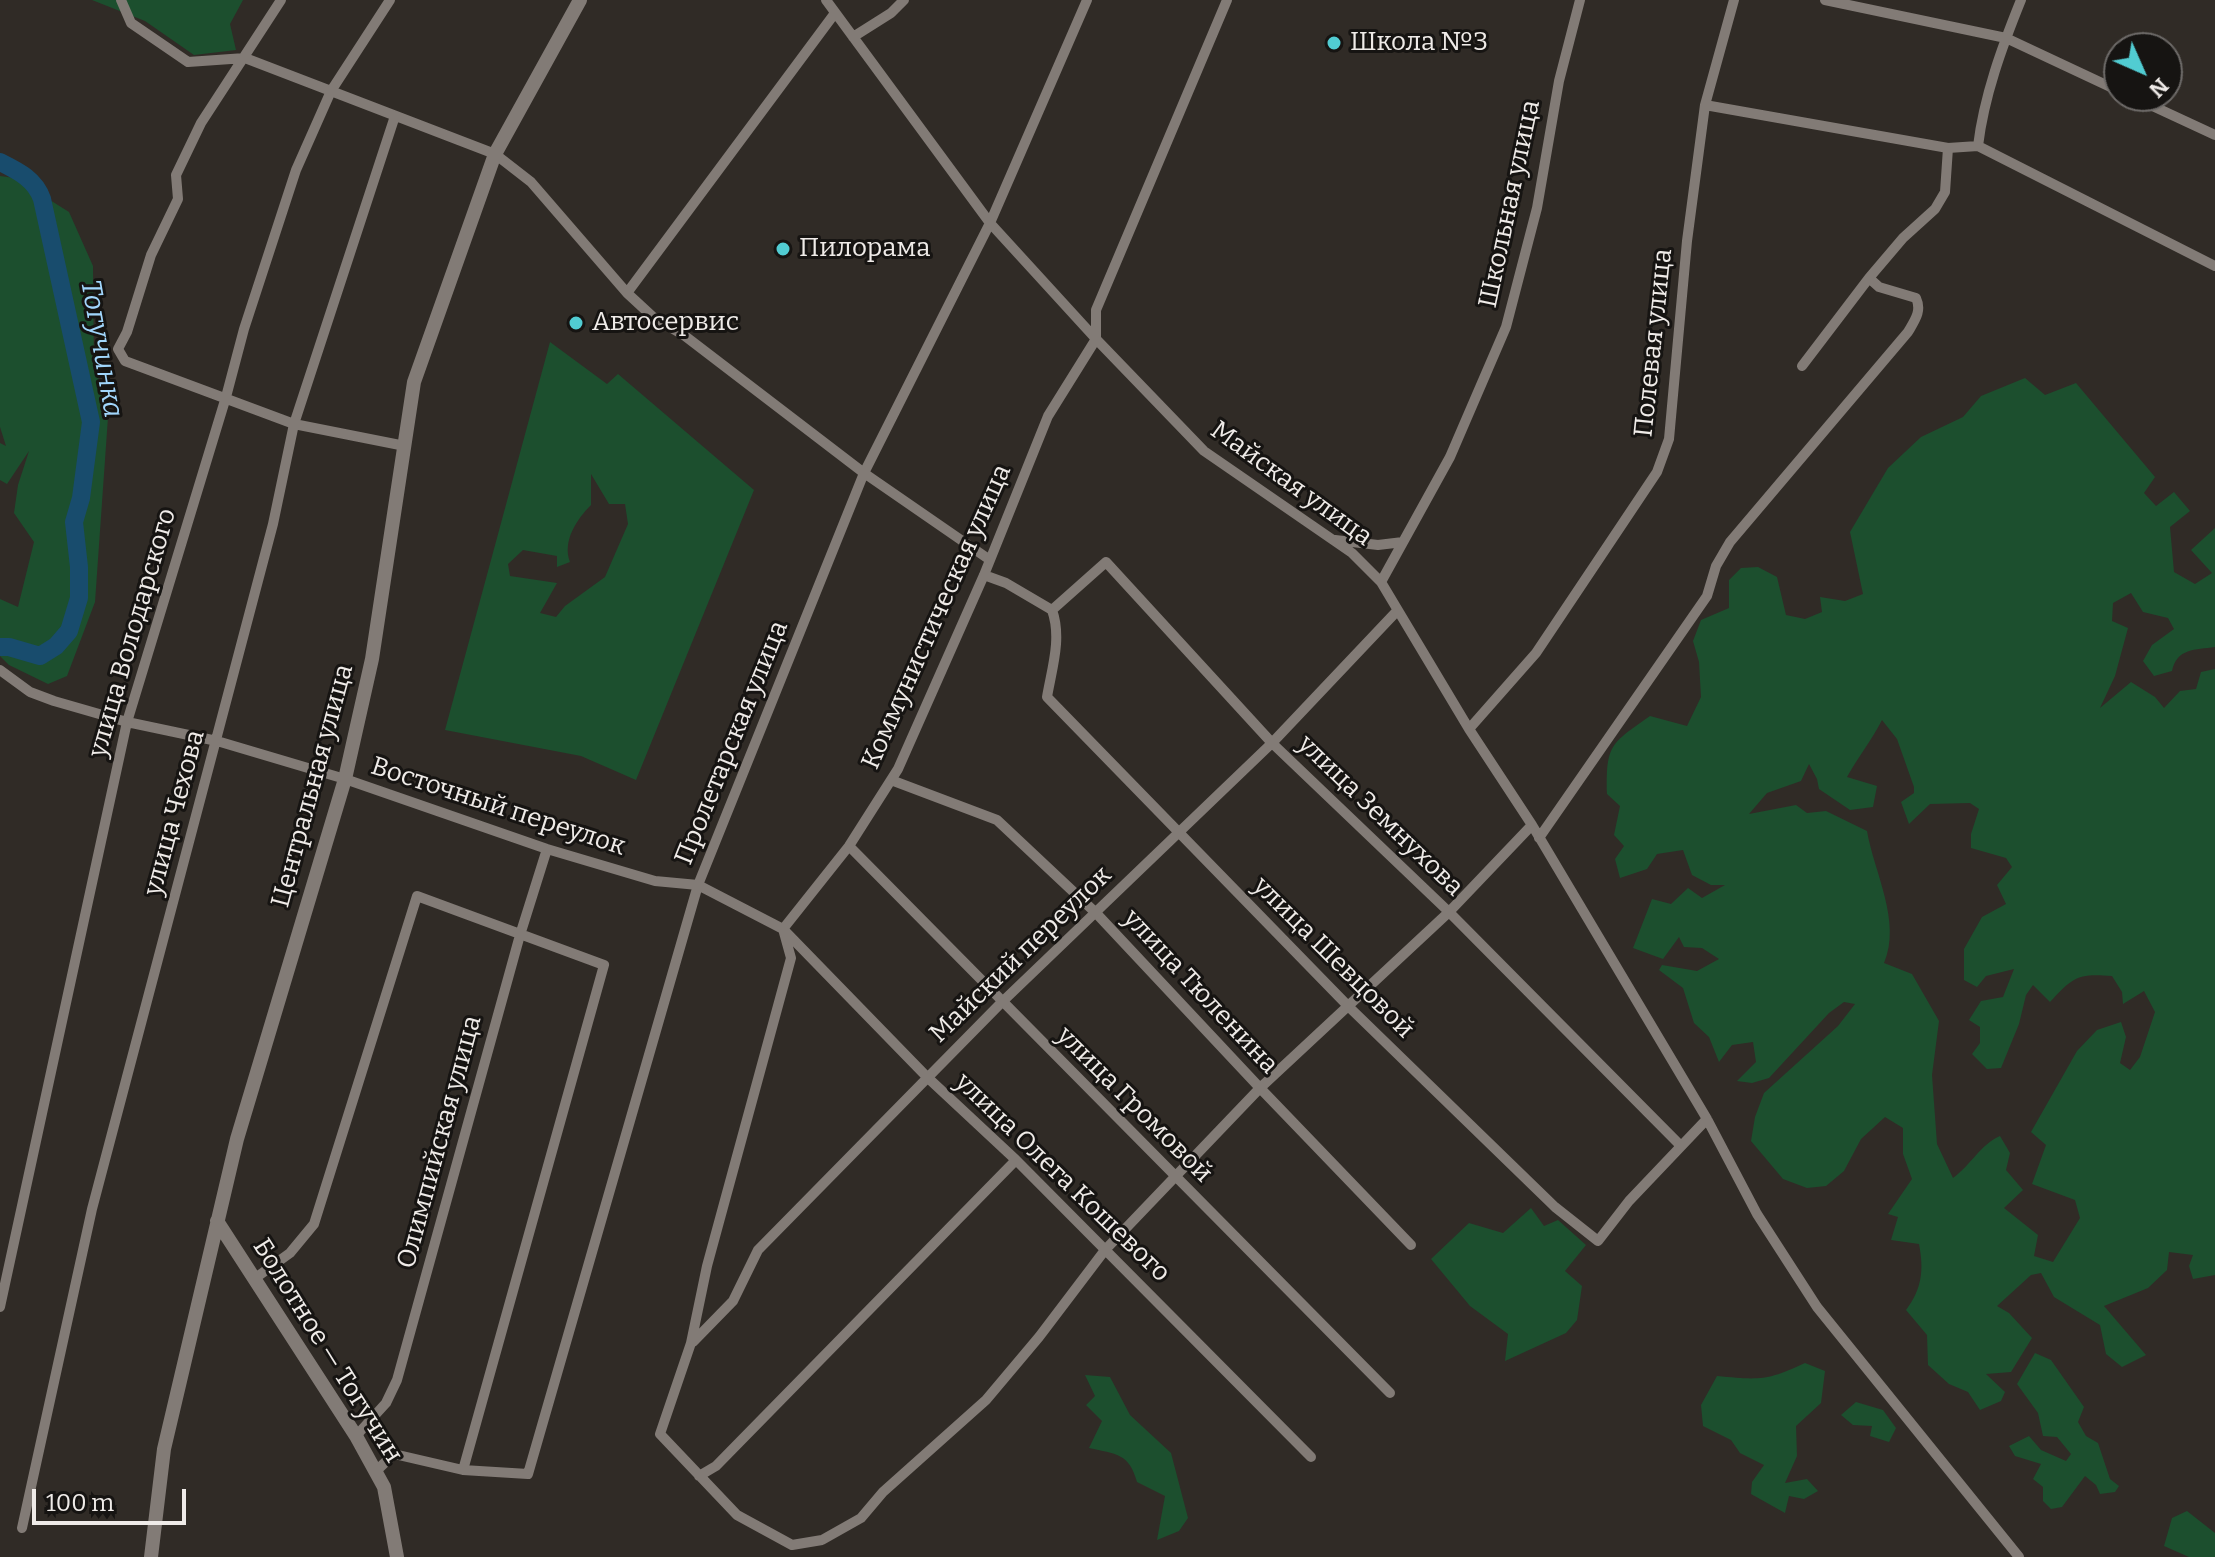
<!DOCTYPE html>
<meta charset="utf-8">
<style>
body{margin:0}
#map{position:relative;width:2215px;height:1557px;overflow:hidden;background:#302b26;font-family:Bitter,serif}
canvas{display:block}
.north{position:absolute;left:2103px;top:32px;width:80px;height:80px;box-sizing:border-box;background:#161412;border:2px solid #6d6a68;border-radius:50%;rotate:135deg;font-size:22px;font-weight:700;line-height:32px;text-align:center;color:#efebe8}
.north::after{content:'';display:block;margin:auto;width:28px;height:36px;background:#51ccd2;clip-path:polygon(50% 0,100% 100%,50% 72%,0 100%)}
.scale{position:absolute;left:32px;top:1489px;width:154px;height:36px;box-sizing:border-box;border:4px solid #efebe8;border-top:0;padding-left:10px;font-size:24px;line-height:28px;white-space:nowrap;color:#efebe8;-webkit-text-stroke:6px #161412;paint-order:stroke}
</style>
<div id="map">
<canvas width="2215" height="1557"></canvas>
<div class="north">N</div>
<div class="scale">100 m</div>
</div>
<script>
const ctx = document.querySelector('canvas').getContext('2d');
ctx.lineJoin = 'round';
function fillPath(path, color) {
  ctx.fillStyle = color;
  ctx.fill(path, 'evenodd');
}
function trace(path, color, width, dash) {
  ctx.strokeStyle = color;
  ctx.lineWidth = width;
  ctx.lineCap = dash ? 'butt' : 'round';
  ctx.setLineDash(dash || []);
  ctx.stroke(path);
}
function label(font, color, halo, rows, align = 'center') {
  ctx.font = font + ' Bitter,serif';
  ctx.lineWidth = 6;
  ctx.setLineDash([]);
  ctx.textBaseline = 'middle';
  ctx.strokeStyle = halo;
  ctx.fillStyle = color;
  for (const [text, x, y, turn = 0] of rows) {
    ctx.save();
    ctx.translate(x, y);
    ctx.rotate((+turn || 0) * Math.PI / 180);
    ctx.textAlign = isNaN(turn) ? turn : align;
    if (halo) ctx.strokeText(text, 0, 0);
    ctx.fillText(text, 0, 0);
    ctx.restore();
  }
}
const green = new Path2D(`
 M92 0H243L230 24 236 50 194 55 145 21Z
 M0 176 15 178 69 212 93 266 94 372 103 385 109 403 95 602 67 676 48 684 9 665 0 656V599L18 607 34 542 14 513 18 485 29 451 7 484 0 480V443L6 446 0 427Z
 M550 342 607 384 618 374 754 490 636 780 581 756 445 730ZM591 474 609 504H625L628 524 605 577 565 606 556 617 540 613 557 583 510 576 508 564 523 550 557 556V567L570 562C562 541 577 519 591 505Z
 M2025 378 2045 395 2076 383 2155 477 2144 493 2156 506 2174 492 2190 511 2170 527 2174 572 2195 584 2212 573 2191 550 2215 528V647C2195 650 2177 648 2172 671L2154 676 2143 661 2152 645 2174 629 2168 618 2143 612 2131 593 2113 603 2112 621 2128 628 2115 676 2100 708 2131 682 2155 697 2164 708 2180 691 2196 689 2201 672 2215 669V1275L2193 1279 2189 1266 2193 1255 2169 1252 2167 1270 2148 1288 2104 1306 2146 1355 2122 1367 2106 1354 2100 1325 2054 1297 2041 1273 2031 1275 1997 1306 2009 1313 2032 1338 2011 1372 1986 1374 2005 1392 2001 1401 1980 1410 1968 1392 1949 1384 1928 1365 1927 1335 1906 1310C1922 1289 1924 1270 1919 1244L1891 1240 1898 1217 1888 1214 1912 1179 1903 1154V1128L1885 1117 1861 1139 1844 1171 1826 1186 1807 1188 1783 1179 1751 1141 1755 1117 1764 1093 1838 1026 1855 1004 1844 1002 1829 1013 1769 1078 1752 1083 1737 1081 1756 1062 1753 1042 1732 1045 1719 1062 1709 1037 1694 1023 1683 988 1659 970 1662 965 1697 971 1719 959 1702 948 1684 947 1679 937 1663 959 1633 948 1652 899 1671 904 1688 888 1702 898 1725 885H1711L1692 875 1683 850 1657 854 1647 869 1620 878 1615 859 1624 846 1614 835 1620 806 1607 794C1606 745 1610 744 1650 716L1687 726 1701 697 1699 662 1693 641 1701 620 1729 608V580L1741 568 1758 567 1777 577 1786 615 1805 619 1822 612 1820 597 1845 601 1863 594 1850 532 1888 468 1921 437 1963 417 1981 396ZM1882 720 1897 739 1914 787V793L1901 802 1909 824 1930 804 1970 803 1979 809 1971 834V848L2006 858 2012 867 1997 885 2006 904 1982 917 1964 949V980L1977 987 1986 976 2014 969 2003 997 1981 1001 1969 1020 1980 1027V1043L1972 1054 1987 1069 2001 1068 2019 1024 2026 995 2033 985 2050 1002C2073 977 2078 973 2112 976L2122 992 2123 1004 2144 991 2155 1012 2140 1057 2130 1070 2120 1063 2126 1037 2121 1022 2097 1030 2077 1051 2031 1132 2046 1145 2032 1184 2075 1200 2080 1218 2053 1262 2034 1256 2038 1235 2004 1208 2023 1190 2006 1170 2010 1153 2000 1136C1980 1145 1971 1165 1953 1178L1937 1144 1932 1075 1939 1021 1912 974 1884 963C1902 922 1874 872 1867 831L1826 811 1807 813 1796 805 1749 814 1767 793 1801 781 1809 764 1817 779 1819 789 1850 810 1873 807 1877 786 1847 777C1858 757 1872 740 1882 720Z
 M1531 1208 1544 1226 1558 1220 1586 1245 1565 1271 1582 1286 1577 1320 1566 1333 1505 1361 1508 1334 1470 1306 1431 1259 1469 1223 1503 1233Z
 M2035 1353 2051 1360 2084 1407 2078 1422 2086 1436 2098 1443 2110 1479 2119 1486 2115 1492 2100 1494 2096 1485 2085 1476 2062 1507 2051 1509 2043 1501V1487L2033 1479 2041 1464 2015 1456 2009 1446 2029 1436 2041 1450 2066 1461 2071 1454 2057 1437 2043 1436 2038 1413 2017 1384Z
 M1805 1363 1825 1371 1821 1403 1796 1426 1797 1456 1785 1483 1807 1479 1818 1491 1804 1499 1789 1496 1785 1513 1751 1494 1752 1482 1764 1465 1740 1453 1731 1440 1703 1426 1701 1405 1717 1376C1759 1380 1767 1381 1805 1363Z
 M1085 1375 1110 1377 1130 1415 1171 1453 1188 1518 1179 1531 1157 1540 1165 1496 1137 1482C1129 1453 1116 1454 1089 1448L1102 1421 1086 1405 1095 1396Z
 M1856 1402 1883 1410 1896 1428 1889 1442 1870 1436 1872 1426 1853 1425 1841 1415Z
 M2187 1511 2215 1533V1557H2189L2164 1546 2172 1518Z`);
const river = new Path2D(`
 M0 162C18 171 35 179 42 199L91 422 81 498 74 522 79 567V598L69 631 56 646 40 656 9 647H0`);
const street = new Path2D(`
 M121 0 131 23 188 62 245 58 495 154 531 182 627 293 653 317 685 336 864 473 990 560
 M281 0 201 123 176 175 178 199 151 255 127 332 118 349 125 361 294 424 405 446
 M826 0 990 223 1096 339 1204 451 1352 553 1381 582 1469 729 1532 825 1707 1119 1757 1214 1817 1307 2019 1557
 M1227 0 1096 310V339L1048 416 984 575 898 769 849 846 783 929 791 958 707 1266 691 1343 660 1434 737 1515 792 1545 822 1540 861 1518 883 1492 986 1400 1039 1337 1105 1250 1260 1088 1449 912 1532 825
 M1825 0 2006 38 2119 91
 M853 37 891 13 904 0
 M2131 96 2215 135
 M1705 105 1948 148 1978 146 2215 266
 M1978 146C1984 96 2002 47 2021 0
 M627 293 835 13
 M1802 366 1869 278 1903 238 1935 209 1945 192 1948 148
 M1335 540 1378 545 1403 542
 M984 575 1006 583 1052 610C1062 638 1052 668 1047 697L1349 1007 1555 1207 1598 1241 1629 1201 1707 1119
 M1381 582 1450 457 1506 327 1537 208 1559 81 1580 0
 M1052 610 1106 562 1272 743 1449 912 1681 1146
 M0 670 30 692 54 701 127 722 217 741 345 779 547 849 655 881 698 885 783 929 927 1077 1016 1160 1311 1457
 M1469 729 1536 653 1657 472 1669 439 1687 241 1705 105 1734 0
 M891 780 997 820 1096 913 1260 1088 1411 1245
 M1539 838 1707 596 1716 566 1730 542 1908 332C1915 320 1922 311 1916 298L1879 287 1869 278
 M849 846 1390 1393
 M254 1279 290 1253 314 1224 417 896 604 965 463 1470
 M0 1307 127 722 226 397 244 329 296 170 331 91 390 0
 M693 1342 733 1301 758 1250 1001 1003 1272 743 1397 611
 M356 1436 386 1403 397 1380 520 935 547 849
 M375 1472 394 1454 463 1470 528 1474 698 885 864 473 990 223 1087 0
 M699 1476 716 1466 1016 1160
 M22 1528 92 1209 273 524 294 424 395 116`);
const secondary = new Path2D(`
 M217 1221 356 1436 384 1487 397 1557
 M151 1557 164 1449 237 1139 345 779 372 659 414 382 495 154 580 0`);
const markers = [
 [1334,43,8,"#51ccd2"],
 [783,249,8,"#51ccd2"],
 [576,323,8,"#51ccd2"]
];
const poiNames = [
 ["Школа №3",1350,43],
 ["Пилорама",799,249],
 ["Автосервис",592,323]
];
const streetNames = [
 ["Школьная улица",1510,204,-78],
 ["Полевая улица",1654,343,-84],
 ["Майская улица",1291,484,36],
 ["Коммунистическая улица",937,617,-66],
 ["улица Володарского",133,633,-74],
 ["Пролетарская улица",732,743,-68],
 ["Центральная улица",313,786,-75],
 ["Восточный переулок",498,807,18],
 ["улица Чехова",175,813,-75],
 ["улица Земнухова",1380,816,44],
 ["Майский переулок",1021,955,-44],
 ["улица Шевцовой",1333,958,45],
 ["улица Тюленина",1200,992,47],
 ["улица Громовой",1134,1105,45],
 ["Олимпийская улица",440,1142,-75],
 ["улица Олега Кошевого",1062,1178,44],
 ["Болотное — Тогучин",327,1351,58]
];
const waterNames = [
 ["Тогучинка",101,349,80]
];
fillPath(green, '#1c4f2e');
trace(river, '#184c6d', 18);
trace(street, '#827b76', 10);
trace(secondary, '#827b76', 14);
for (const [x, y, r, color] of markers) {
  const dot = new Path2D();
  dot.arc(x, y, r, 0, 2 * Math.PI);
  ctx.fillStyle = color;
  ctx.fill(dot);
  trace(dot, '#161412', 3);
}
label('26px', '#efebe8', '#161412', poiNames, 'left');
label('26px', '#efebe8', '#161412', streetNames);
label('italic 28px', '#a1d6fc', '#161412', waterNames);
</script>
